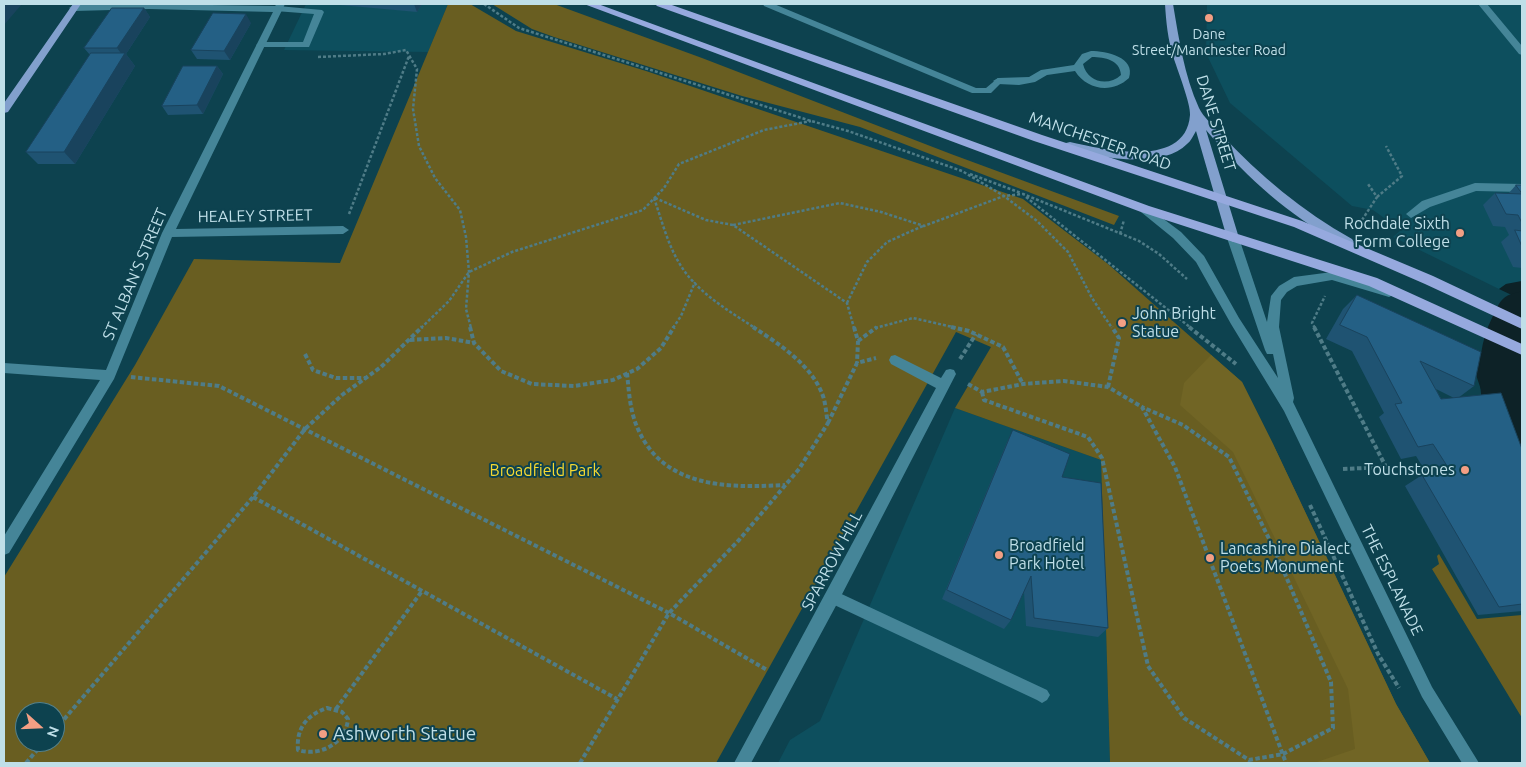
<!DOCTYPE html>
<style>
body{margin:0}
#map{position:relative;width:1526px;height:767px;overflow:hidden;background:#0d424f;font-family:Ubuntu,sans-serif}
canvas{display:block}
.frame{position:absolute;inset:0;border:5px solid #bfdfe8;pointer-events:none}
.north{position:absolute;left:15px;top:702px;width:50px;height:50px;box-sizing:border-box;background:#0d424f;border:1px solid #54818c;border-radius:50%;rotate:110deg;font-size:14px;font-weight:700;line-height:20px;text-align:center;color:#bfdfe8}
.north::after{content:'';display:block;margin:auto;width:18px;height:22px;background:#f39f84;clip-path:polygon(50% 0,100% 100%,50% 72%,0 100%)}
</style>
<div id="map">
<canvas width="1526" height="767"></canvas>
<div class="frame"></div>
<div class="north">N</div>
</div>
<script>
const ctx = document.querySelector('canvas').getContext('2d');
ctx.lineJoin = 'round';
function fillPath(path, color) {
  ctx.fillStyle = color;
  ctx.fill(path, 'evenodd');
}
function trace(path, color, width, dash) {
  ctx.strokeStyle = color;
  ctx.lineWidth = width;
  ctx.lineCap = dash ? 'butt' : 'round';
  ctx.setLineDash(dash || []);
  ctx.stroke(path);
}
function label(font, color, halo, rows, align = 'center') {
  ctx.font = font + ' Ubuntu,sans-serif';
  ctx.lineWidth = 4;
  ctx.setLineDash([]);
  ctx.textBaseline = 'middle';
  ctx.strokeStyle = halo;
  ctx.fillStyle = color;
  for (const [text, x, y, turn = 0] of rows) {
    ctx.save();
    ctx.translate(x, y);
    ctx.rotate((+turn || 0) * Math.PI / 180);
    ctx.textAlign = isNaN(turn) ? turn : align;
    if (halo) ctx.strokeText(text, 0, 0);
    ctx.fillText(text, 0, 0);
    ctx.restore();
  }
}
const built = new Path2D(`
 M306 4H448L428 52 284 50Z
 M1207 4H1522V281L1506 284 1499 289 1393 237 1401 230 1373 210 1352 206 1230 103 1206 53Z
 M955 408 1101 460 1110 763H778L790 740 820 721Z`);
const green = new Path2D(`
 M448 4H470L516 31 646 71 1023 199 1108 264 1242 382 1273 444 1396 704 1430 763H1110L1101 460 955 408 991 347 956 332 716 763H4V577L135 365 194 259 340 263ZM25 712H55V742H25Z
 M492 4H554L702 58 951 154 1119 216 1114 225 860 127 742 96 554 37 532 29Z
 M1439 554 1477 619 1522 615V718L1432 569 1439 564 1437 556Z`);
const forest = new Path2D(`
 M1211 355 1242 382 1273 444 1396 704 1430 763H1314L1355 749 1348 689 1233 452 1180 405 1184 383Z`);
const water = new Path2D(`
 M1522 281V300L1499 289 1506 284Z
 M1466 345 1522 372V512Z`);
const river = new Path2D(`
 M1522 291V475L1503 467C1482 423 1469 363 1492 318 1495 311 1499 302 1504 298 1508 294 1517 293 1522 291Z`);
const pathFar1 = new Path2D(`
 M484 4 519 28 811 121 848 131 962 171 1004 196 1037 221 1068 252 1092 298 1112 328
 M318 57 384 54 406 50 417 69 413 109 419 146 435 178 460 210 466 237 469 272 466 309 471 328
 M970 174 1021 193
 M1026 197 1191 328
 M1377 197 1402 176 1386 146
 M654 198C662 221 668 246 681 266 698 293 729 311 755 328
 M655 198 706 220 733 225 847 303 854 328
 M349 214 409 56
 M1362 220 1377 197 1368 184
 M733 225 840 203 881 212 924 226 1004 196 1023 194 1139 241 1159 254 1187 279
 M1120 234 1124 220
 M847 303 867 262 887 242 923 226
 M421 328 449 301 469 272 512 252 643 210 664 188 679 164 764 130 811 121
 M673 328 681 316 695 282
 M875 328 913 318 957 328
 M1315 328 1312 323 1325 296`);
const path = new Path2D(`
 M470 327 474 343 501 371 532 384 574 386 613 380 637 369 661 348 674 327
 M854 327 858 341 857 363
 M951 327 969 331 1003 347 1023 384
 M1189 327 1236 364
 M1314 327 1386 467 1343 469
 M410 340 446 338 474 343
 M858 341 877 327
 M305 354 313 370 336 378H365
 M960 359 976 334
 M627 373C629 392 630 412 638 429 664 489 730 488 785 485
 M131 377 219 386 669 613 767 670
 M968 384 982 392 1023 384 1064 381 1108 387 1142 407 1175 467 1286 763
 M1108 387 1119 338 1112 327
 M982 392 984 400 1088 437 1102 458 1148 666 1184 718 1249 760 1283 754 1333 728 1331 682 1276 553 1229 457 1183 425 1142 407
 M828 423 857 363 876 358
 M253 497 617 699
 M1310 505 1378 654 1399 688
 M327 708 342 712 348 719C346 743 320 757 298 750 296 728 307 715 327 708Z
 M336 709 422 591
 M55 730 253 497 305 429 342 395 381 367 422 327
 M26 763 44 742
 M580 763 669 613 739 540 799 469 828 423C826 414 826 405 823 396 812 365 779 344 753 327`);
const service = new Path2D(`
 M1478 4H1487L1522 46V55L1519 54Z
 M278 6 322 10 324 12 309 47H258L256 45 261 42H303L314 14 275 11 273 9Z
 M1091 51C1106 51 1136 57 1129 78 1112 94 1087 90 1075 71L1047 75 1035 82 1019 85 998 84 993 81 998 78 1029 77 1041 70 1074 65 1082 54ZM1092 57C1105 57 1120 60 1121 75 1108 87 1087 82 1083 64Z
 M1475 183 1522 184V192L1476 191 1430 207 1411 218 1406 214 1422 201Z
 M833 590 1047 690 1050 695 1047 700 1042 703 1037 700 828 602 826 597 828 592Z`);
const pedestrian = new Path2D(`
 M151 4 153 6 149 9 74 11 69 8 74 5Z`);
const minor = new Path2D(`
 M146 4 275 6 277 4H285L176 229 343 226 349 230 343 234 172 237 114 379 9 553 4 555V536L100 380 4 373V363L106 370 162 233 273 12 149 9 145 6Z
 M763 4H774L976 88H986L998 78 1003 81 991 93H972L764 6Z
 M1145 205 1181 232 1204 256 1239 318 1278 378 1273 354H1267L1265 350 1227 238 1229 235H1237L1239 238 1267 322 1271 296 1279 286 1294 277 1332 272 1393 289 1395 292 1393 295 1389 297 1332 280 1297 286 1287 292 1281 300 1279 327 1294 398 1293 402 1432 687 1479 763H1462L1422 697 1284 411 1231 324 1196 262 1173 238 1141 212 1140 209Z
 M895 355 941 378 946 370 950 369 954 370 956 374 838 602 751 763H734L936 388 891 364 889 360 891 356Z`);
const primary = new Path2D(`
 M73 4H81L8 112 4 113V103Z
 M1165 4H1173C1179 39 1184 75 1199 108 1203 117 1214 126 1221 134 1260 176 1302 211 1352 239L1354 242 1352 245C1344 248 1335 240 1328 236 1281 209 1241 171 1206 130L1239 238 1233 242 1227 238 1196 131C1193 136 1191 141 1187 144 1162 170 1097 157 1066 149L1065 146 1066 143 1070 142C1105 150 1186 169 1190 115 1191 104 1177 69 1173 56 1168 40 1166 21 1165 4Z`);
const trunk = new Path2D(`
 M584 4H598L1149 206 1377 278 1522 344V355L1369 286 1141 212Z
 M655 4H669L1042 135 1302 221 1433 276 1522 318V329L1425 284 1294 227 1034 141 657 6Z`);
const wall = new Path2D(`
 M329 4H422L417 12Z
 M144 8 150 17 126 54 135 66 75 164H38L26 152 90 55 84 48Z
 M251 23 230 60 197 59 191 50Z
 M217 66 223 74 203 114 168 115 162 106Z
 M1516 185H1522V268L1513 267 1501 242 1509 235 1505 227 1493 226 1483 205 1495 193 1508 194Z
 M1357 295 1474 386 1458 398 1522 449V611L1478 615 1405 486 1422 475 1427 474 1416 456 1401 459 1379 417 1384 413 1352 351 1326 339 1343 309ZM1436 389 1454 398 1441 399Z
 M1013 430 1062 477 1108 628 1098 637 1026 626 1024 592 1011 620 1004 629 942 599 1007 442Z`);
const shadedWall = new Path2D(`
 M4 4H22L4 25Z
 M414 4H422L417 12Z
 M144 8 150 17 126 54 135 66 75 164 64 152 123 56 117 48Z
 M246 14 251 23 230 60 224 51Z
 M217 66 223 74 203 114 197 105Z`);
const building = new Path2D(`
 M112 8H144L117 48H84Z
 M213 13 246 14 224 51 191 50Z
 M91 53H125L64 152H26Z
 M183 66H217L197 105 162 106Z
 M1516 185H1522V223L1518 215 1506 214 1495 193 1522 194Z
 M1515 230 1522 231V246Z
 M1357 295 1481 352 1474 386 1420 361 1441 399 1501 393 1522 449V604L1499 607 1422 475 1449 469 1433 444 1418 447 1395 404 1402 403 1367 337 1340 325Z
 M1013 430 1070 454 1062 477 1101 483 1108 628 1034 618 1031 576 1011 620 947 590Z`);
const markers = [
 [1209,18,5,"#f39f84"],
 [1460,233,5,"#f39f84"],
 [1122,323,5,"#f39f84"],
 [1465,470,5,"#f39f84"],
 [999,555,5,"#f39f84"],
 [1210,558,5,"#f39f84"],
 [323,734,5,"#f39f84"]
];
const farPoinames = [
 ["Dane",1209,34],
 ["Street/Manchester Road",1209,50]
];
const streetNames = [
 ["DANE STREET",1216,123,73],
 ["MANCHESTER ROAD",1100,141,19],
 ["HEALEY STREET",255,216,-1],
 ["ST ALBAN'S STREET",135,274,-67],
 ["SPARROW HILL",832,561,-62],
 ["THE ESPLANADE",1392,580,64]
];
const poiNames = [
 ["Rochdale Sixth",1450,224,"right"],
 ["Form College",1450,242,"right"],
 ["John Bright",1132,314],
 ["Statue",1132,332],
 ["Touchstones",1455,470,"right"],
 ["Broadfield",1009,546],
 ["Park Hotel",1009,564],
 ["Lancashire Dialect",1220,549],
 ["Poets Monument",1220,567]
];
const parkNames = [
 ["Broadfield Park",545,471]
];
const nearPoinames = [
 ["Ashworth Statue",333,734]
];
fillPath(built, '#0d4f5e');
fillPath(green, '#695e21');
fillPath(forest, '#716525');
fillPath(water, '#0d2227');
fillPath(river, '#0d2227');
trace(pathFar1, '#4f7c87', 2.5, [3, 2]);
trace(path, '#4f7c87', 4, [4.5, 2.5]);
fillPath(service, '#458598');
fillPath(pedestrian, '#458598');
fillPath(minor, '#458598');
fillPath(primary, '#82a0cd');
fillPath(trunk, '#96a9de');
fillPath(wall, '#1f5372');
fillPath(shadedWall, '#19435d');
fillPath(building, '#246085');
trace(building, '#19435d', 1);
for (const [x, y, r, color] of markers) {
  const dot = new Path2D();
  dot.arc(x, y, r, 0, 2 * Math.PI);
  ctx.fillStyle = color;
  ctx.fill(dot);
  trace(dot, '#0d424f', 2);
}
label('14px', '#bfdfe8', '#0d424f', farPoinames);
label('16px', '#bfdfe8', '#0d424f', streetNames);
label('16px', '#bfdfe8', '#0d424f', poiNames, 'left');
label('16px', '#f6d931', '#0d424f', parkNames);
label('19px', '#bfdfe8', '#0d424f', nearPoinames, 'left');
</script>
